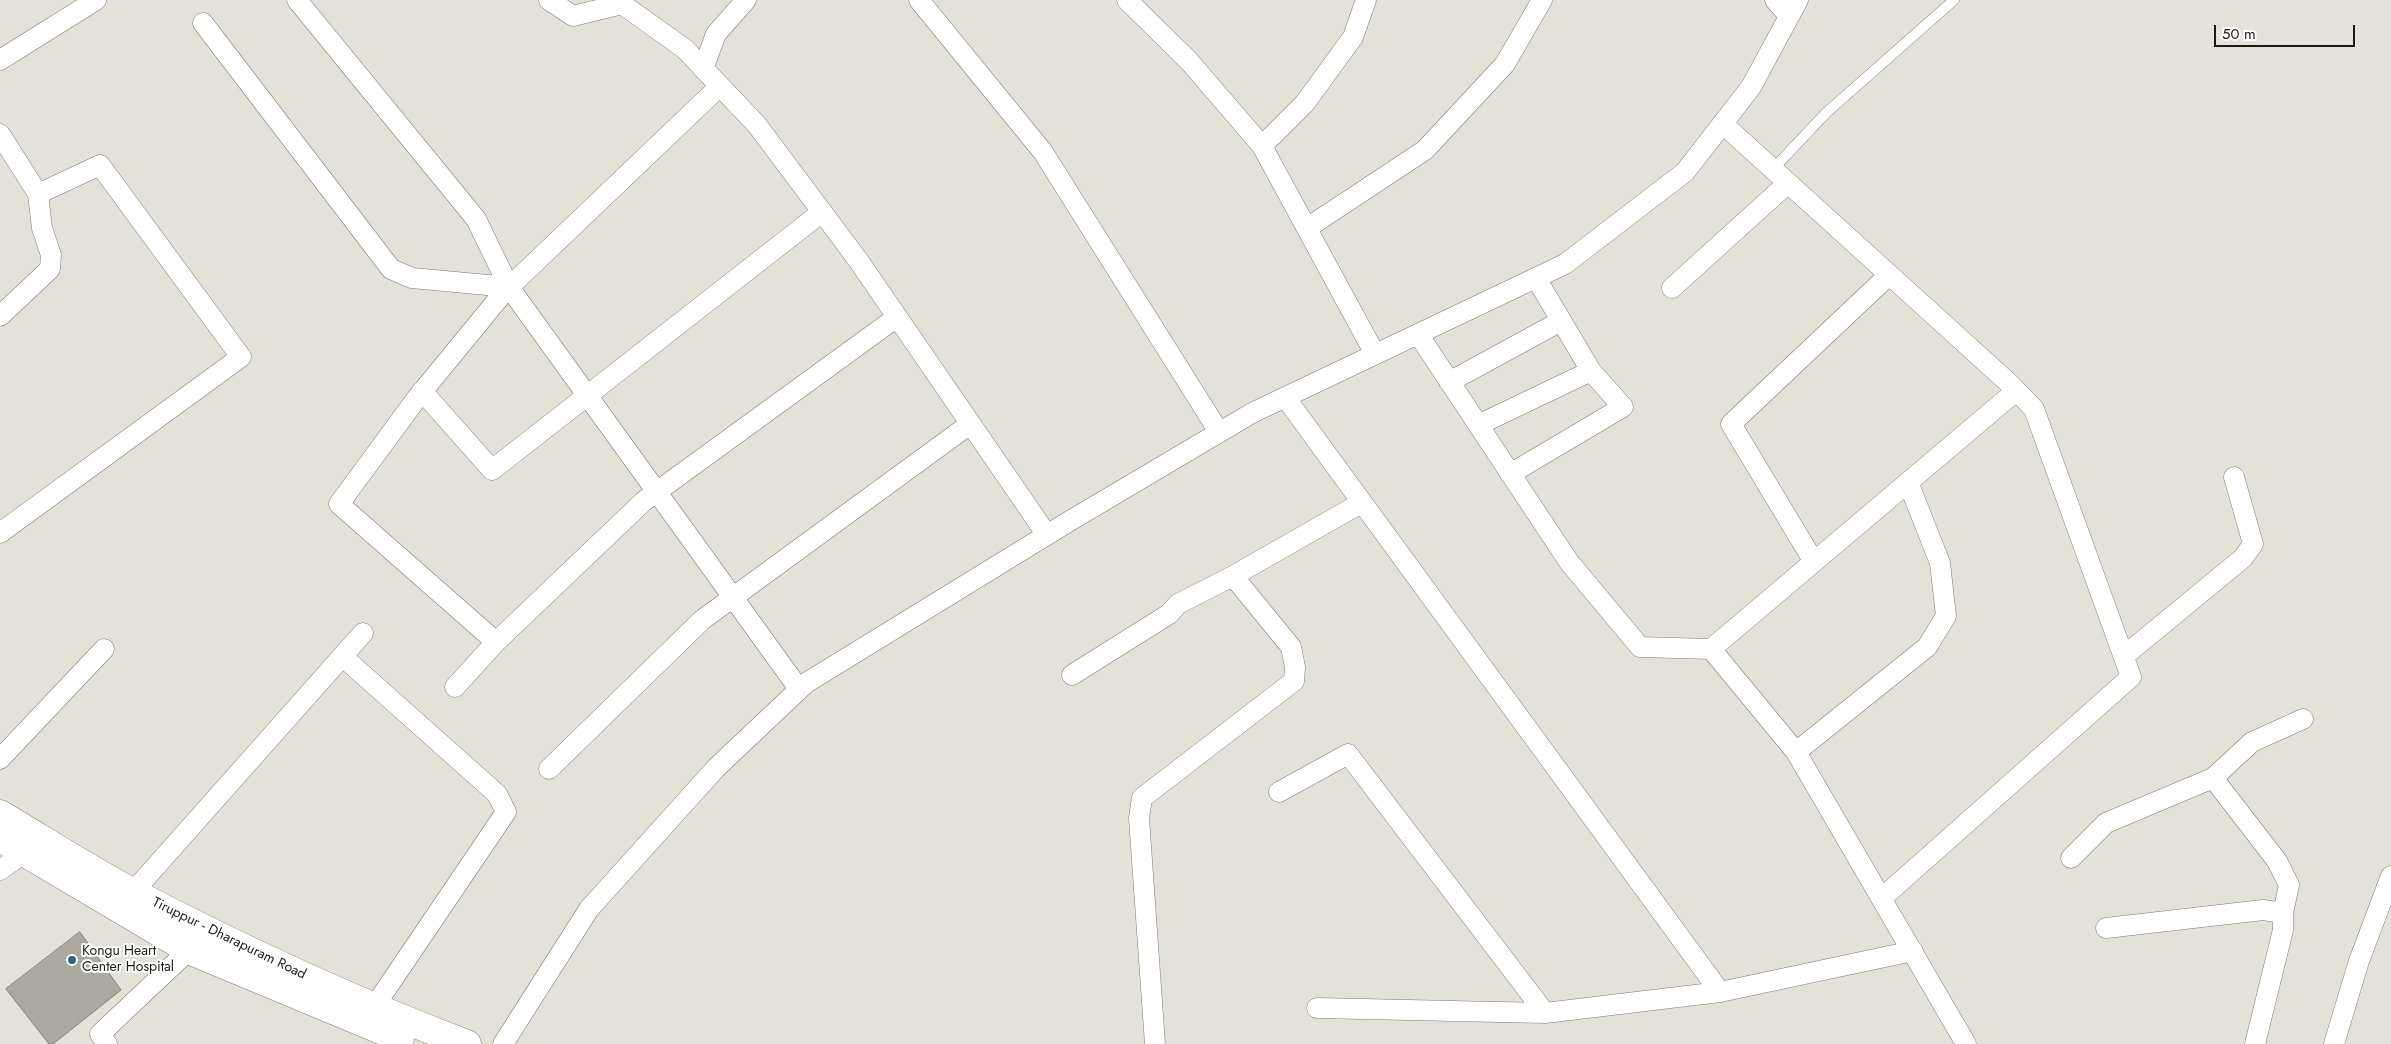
<!DOCTYPE html>
<style>
body{margin:0}
#map{position:relative;width:2391px;height:1044px;overflow:hidden;background:#e3e1d8;font-family:Jost,sans-serif}
canvas{display:block}
.scale{position:absolute;left:2214px;top:25px;width:141px;height:22px;box-sizing:border-box;border:2px solid #1b1a17;border-top:0;padding-left:6px;font-size:15px;line-height:18px;white-space:nowrap;color:#1b1a17;-webkit-text-stroke:4px #fff;paint-order:stroke}
</style>
<div id="map">
<canvas width="2391" height="1044"></canvas>
<div class="scale">50 m</div>
</div>
<script>
const ctx = document.querySelector('canvas').getContext('2d');
ctx.lineJoin = 'round';
function fillPath(path, color) {
  ctx.fillStyle = color;
  ctx.fill(path, 'evenodd');
}
function trace(path, color, width, dash) {
  ctx.strokeStyle = color;
  ctx.lineWidth = width;
  ctx.lineCap = dash ? 'butt' : 'round';
  ctx.setLineDash(dash || []);
  ctx.stroke(path);
}
function label(font, color, halo, rows, align = 'center') {
  ctx.font = font + ' Jost,sans-serif';
  ctx.lineWidth = 4;
  ctx.setLineDash([]);
  ctx.textBaseline = 'middle';
  ctx.strokeStyle = halo;
  ctx.fillStyle = color;
  for (const [text, x, y, turn = 0] of rows) {
    ctx.save();
    ctx.translate(x, y);
    ctx.rotate((+turn || 0) * Math.PI / 180);
    ctx.textAlign = isNaN(turn) ? turn : align;
    if (halo) ctx.strokeText(text, 0, 0);
    ctx.fillText(text, 0, 0);
    ctx.restore();
  }
}
const building = new Path2D(`
 M80 932 121 990 53 1044H49L6 989Z`);
const lane = new Path2D(`
 M1773 169 1826 113 1954 0`);
const street = new Path2D(`
 M297 0 476 219 509 287 799 689
 M549 0 573 16 622 4 685 49 757 125 858 260 1047 535
 M919 0 1043 152 1219 432
 M1127 0 1189 61 1262 146
 M1366 0 1353 37 1305 103 1262 146 1375 354
 M1775 0 1789 16
 M203 23 391 269 412 278 509 287
 M0 60 96 0
 M703 69 716 34 746 0
 M1723 124 2011 385 2034 409 2131 677 1882 898
 M0 134 38 194 42 228 51 255 50 269 0 316
 M1307 228 1425 150 1505 64 1542 0
 M1672 288 1788 183
 M1418 334 1569 562 1640 647 1711 649 1796 752 1966 1044
 M1449 382 1561 321
 M422 391 492 470 822 212
 M1285 397 1720 992
 M1478 425 1591 371
 M1510 474 1623 407 1591 371 1536 278
 M0 533 241 357 100 165 38 194
 M1814 562 1731 424 1889 275
 M496 642 339 504 417 398 504 292 720 86
 M1711 649 2016 391
 M342 656 497 794 506 812 374 1007
 M2124 656 2243 558 2253 544 2234 477
 M1072 675 1169 614 1178 604 1233 576 1361 503
 M455 687 496 642 644 501 897 317
 M1796 752 1927 647 1946 616 1940 563 1908 482
 M0 759 104 649
 M549 769 702 620 970 424
 M2213 778 2277 861 2289 885 2283 913V930L2255 1044
 M1279 792 1348 754 1545 1013
 M2071 858 2106 823 2213 778 2252 742 2303 719
 M0 870 24 853
 M125 901 363 633
 M2106 928 2263 910 2283 913
 M1317 1008 1545 1013 1720 992 1913 951
 M107 1044 100 1034 189 950
 M503 1044 589 909 716 768 806 683 1068 522 1252 413 1565 264 1685 172 1751 87 1798 0
 M1155 1044 1139 818 1142 798 1294 681 1295 667 1291 647 1233 576
 M2334 1044 2359 961 2391 876`);
const highway = new Path2D(`
 M0 814C44 840 88 869 134 893 241 949 353 1001 467 1044
 M0 838 189 950 400 1038`);
const markers = [
 [72,960,5,"#306581"]
];
const streetNames = [
 ["Tiruppur - Dharapuram Road",229,939,26]
];
const poiNames = [
 ["Kongu Heart",82,952],
 ["Center Hospital",82,968]
];
fillPath(building, '#aaa89f');
trace(building, '#85827a', 1);
trace(lane, '#7f7c74', 11);
trace(street, '#7f7c74', 21);
trace(highway, '#7f7c74', 29);
trace(lane, '#fff', 10);
trace(street, '#fff', 20);
trace(highway, '#fff', 28);
for (const [x, y, r, color] of markers) {
  const dot = new Path2D();
  dot.arc(x, y, r, 0, 2 * Math.PI);
  ctx.fillStyle = color;
  ctx.fill(dot);
  trace(dot, '#fff', 2);
}
label('14px', '#1b1a17', '#fff', streetNames);
label('14px', '#1b1a17', '#fff', poiNames, 'left');
</script>
